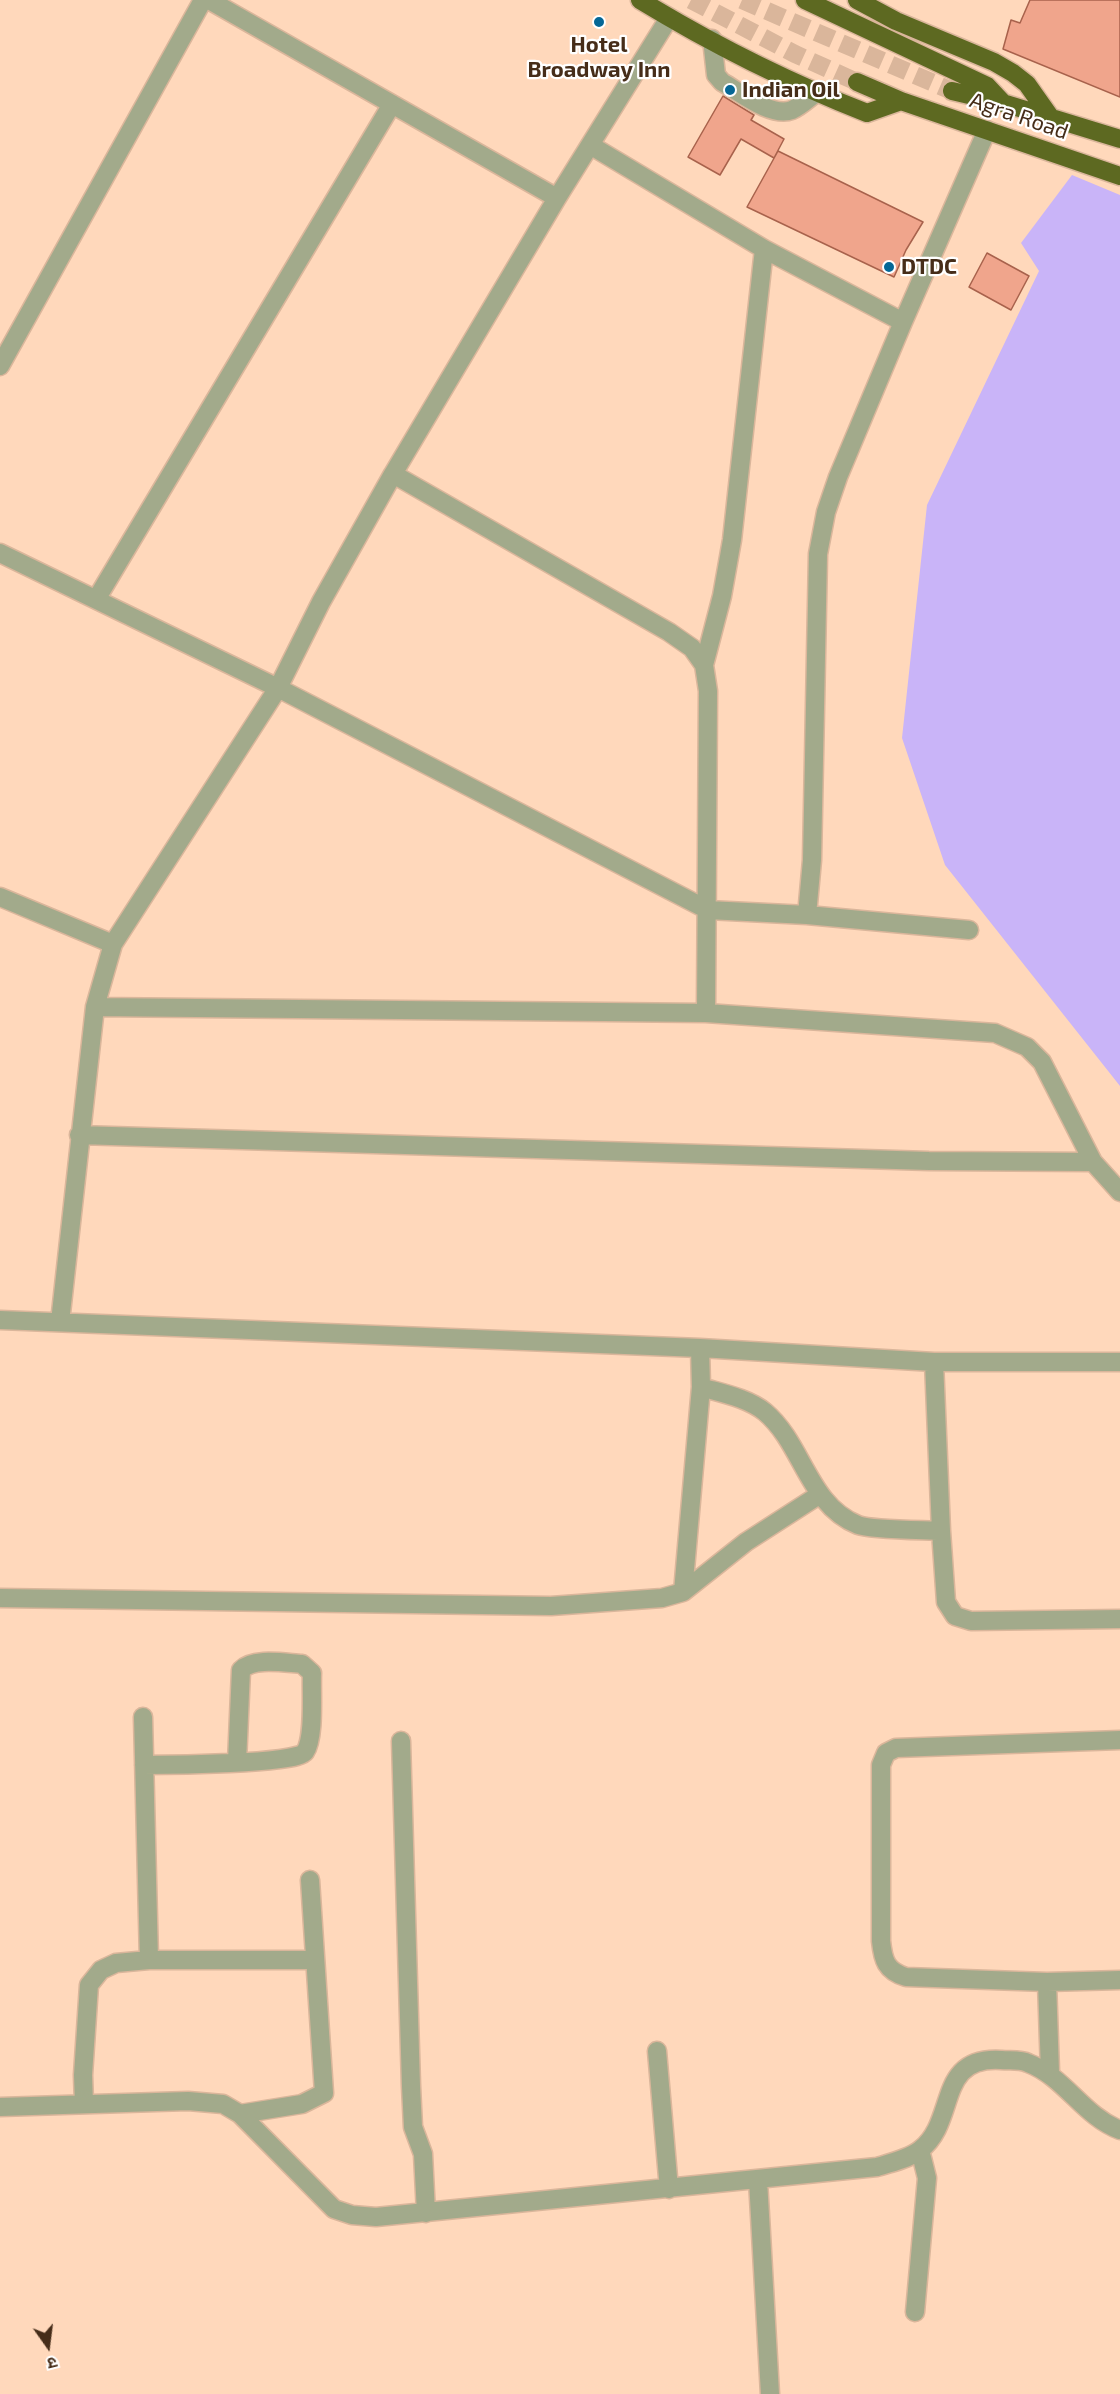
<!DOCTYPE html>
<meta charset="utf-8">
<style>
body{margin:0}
#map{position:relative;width:1120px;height:2394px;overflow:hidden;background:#ffd8bb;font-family:"Exo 2","Noto Sans Devanagari",sans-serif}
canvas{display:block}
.north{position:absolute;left:18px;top:2316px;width:60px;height:60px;-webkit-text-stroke:4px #fff;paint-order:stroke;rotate:166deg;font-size:16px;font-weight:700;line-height:24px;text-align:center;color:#462d19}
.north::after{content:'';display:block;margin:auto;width:21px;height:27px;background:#462d19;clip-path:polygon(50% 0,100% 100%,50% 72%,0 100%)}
</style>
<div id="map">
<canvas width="1120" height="2394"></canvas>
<div class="north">उ</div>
</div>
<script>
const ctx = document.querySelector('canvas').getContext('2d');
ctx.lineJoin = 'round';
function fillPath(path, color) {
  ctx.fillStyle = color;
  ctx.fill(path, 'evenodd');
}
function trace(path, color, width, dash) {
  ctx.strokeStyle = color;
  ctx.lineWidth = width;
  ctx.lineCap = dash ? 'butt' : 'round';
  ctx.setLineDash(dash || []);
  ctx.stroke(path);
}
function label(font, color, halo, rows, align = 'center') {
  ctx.font = font + ' "Exo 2",sans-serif';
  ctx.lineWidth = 4.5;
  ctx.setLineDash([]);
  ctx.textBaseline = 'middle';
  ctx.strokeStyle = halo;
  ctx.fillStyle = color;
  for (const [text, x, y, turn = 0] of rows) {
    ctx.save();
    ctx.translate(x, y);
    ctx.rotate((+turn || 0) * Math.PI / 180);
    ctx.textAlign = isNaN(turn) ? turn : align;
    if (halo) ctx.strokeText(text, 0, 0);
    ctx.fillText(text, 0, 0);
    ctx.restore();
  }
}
const green = new Path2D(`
 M1072 175 1120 195V1086L945 865 902 738 927 505 1039 271 1021 243Z`);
const building = new Path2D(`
 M1030 0H1120V97L1003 49 1011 20 1020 23Z
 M723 96 754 115 751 120 784 139 774 158 741 139 720 175 688 157Z
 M778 151 923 222 906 250 894 277 747 207Z
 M987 253 1029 276 1011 310 969 287Z`);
const highwayTunnel = new Path2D(`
 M691 0 795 54 857 82
 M742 0 952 91`);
const minor = new Path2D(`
 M209 0 557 198
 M712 39 716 75 722 82C740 92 771 118 792 110 801 106 809 98 816 93
 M590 145 764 249 903 322
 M0 366 203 0
 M393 474 669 632 692 648 704 665 708 691 706 1013
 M0 553 278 688 708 910 807 915 812 860 818 554 826 512 838 477 903 322 987 130
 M97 598 392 104
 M704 665 722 596 732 540 764 249
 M0 897 113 944
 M807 915 969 930
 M95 1007 706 1013 995 1033 1027 1047 1042 1062 1093 1162
 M79 1135 929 1161 1093 1162 1120 1192
 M0 1320 700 1348 934 1362H1120
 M60 1322 95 1007 113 944 278 688 321 602 393 474 557 198 669 18
 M934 1362 941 1531
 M701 1387C721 1393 748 1398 765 1412 803 1444 808 1505 858 1525 871 1530 923 1530 941 1531L946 1602 955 1616 971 1621 1120 1619
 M683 1592 701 1387 700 1348
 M0 1598 551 1606 662 1598 683 1592 746 1542 819 1495
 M143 1717 149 1960
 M1120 1740 896 1748 886 1753 881 1765V1941C883 1960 886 1971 906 1977L1047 1982 1120 1980
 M401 1741 411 2086 413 2127 423 2154 426 2213
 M144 1765C166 1765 297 1764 305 1752 315 1737 311 1692 312 1673L302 1664C285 1663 253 1657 241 1670L237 1762
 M1047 1982 1050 2072
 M657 2051 669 2189
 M84 2104 83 2075 89 1985 101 1970 116 1963 149 1960H314
 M0 2107 188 2101 223 2104 240 2114 334 2209 352 2215 376 2217 877 2167C891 2163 908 2159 920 2150 958 2121 935 2056 1001 2060 1010 2061 1020 2059 1028 2063 1065 2077 1083 2116 1120 2130
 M240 2114 302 2104 324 2093 310 1880
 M758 2180 770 2394
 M915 2312 927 2178 920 2150`);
const highway = new Path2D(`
 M640 0C712 44 788 82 867 113L901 101
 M805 0 987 86 1003 103
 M857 0 896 21 994 62 1013 73 1027 84 1051 118
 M857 82 901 101 1120 176
 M952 91 1003 103 1120 139`);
const markers = [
 [599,22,6,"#056796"],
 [730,90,6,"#056796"],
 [889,267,6,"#056796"]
];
const poiNames = [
 ["Hotel",599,45,"center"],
 ["Broadway Inn",599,70,"center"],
 ["Indian Oil",742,90],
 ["DTDC",901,267]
];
const streetNames = [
 ["Agra Road",1019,116,19]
];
fillPath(green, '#c9b4f8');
fillPath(building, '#f0a58c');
trace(building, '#a8624c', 1.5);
trace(highwayTunnel, '#dab69b', 18, [18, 9]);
trace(minor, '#dab69b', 21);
trace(highway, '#dab69b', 21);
trace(minor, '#a2aa8b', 18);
trace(highway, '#5d6921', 18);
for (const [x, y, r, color] of markers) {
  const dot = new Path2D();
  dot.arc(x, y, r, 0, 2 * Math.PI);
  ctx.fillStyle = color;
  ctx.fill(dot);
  trace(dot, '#fff', 2);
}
label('bold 22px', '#462d19', '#fff', poiNames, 'left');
label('22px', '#462d19', '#fff', streetNames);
</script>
